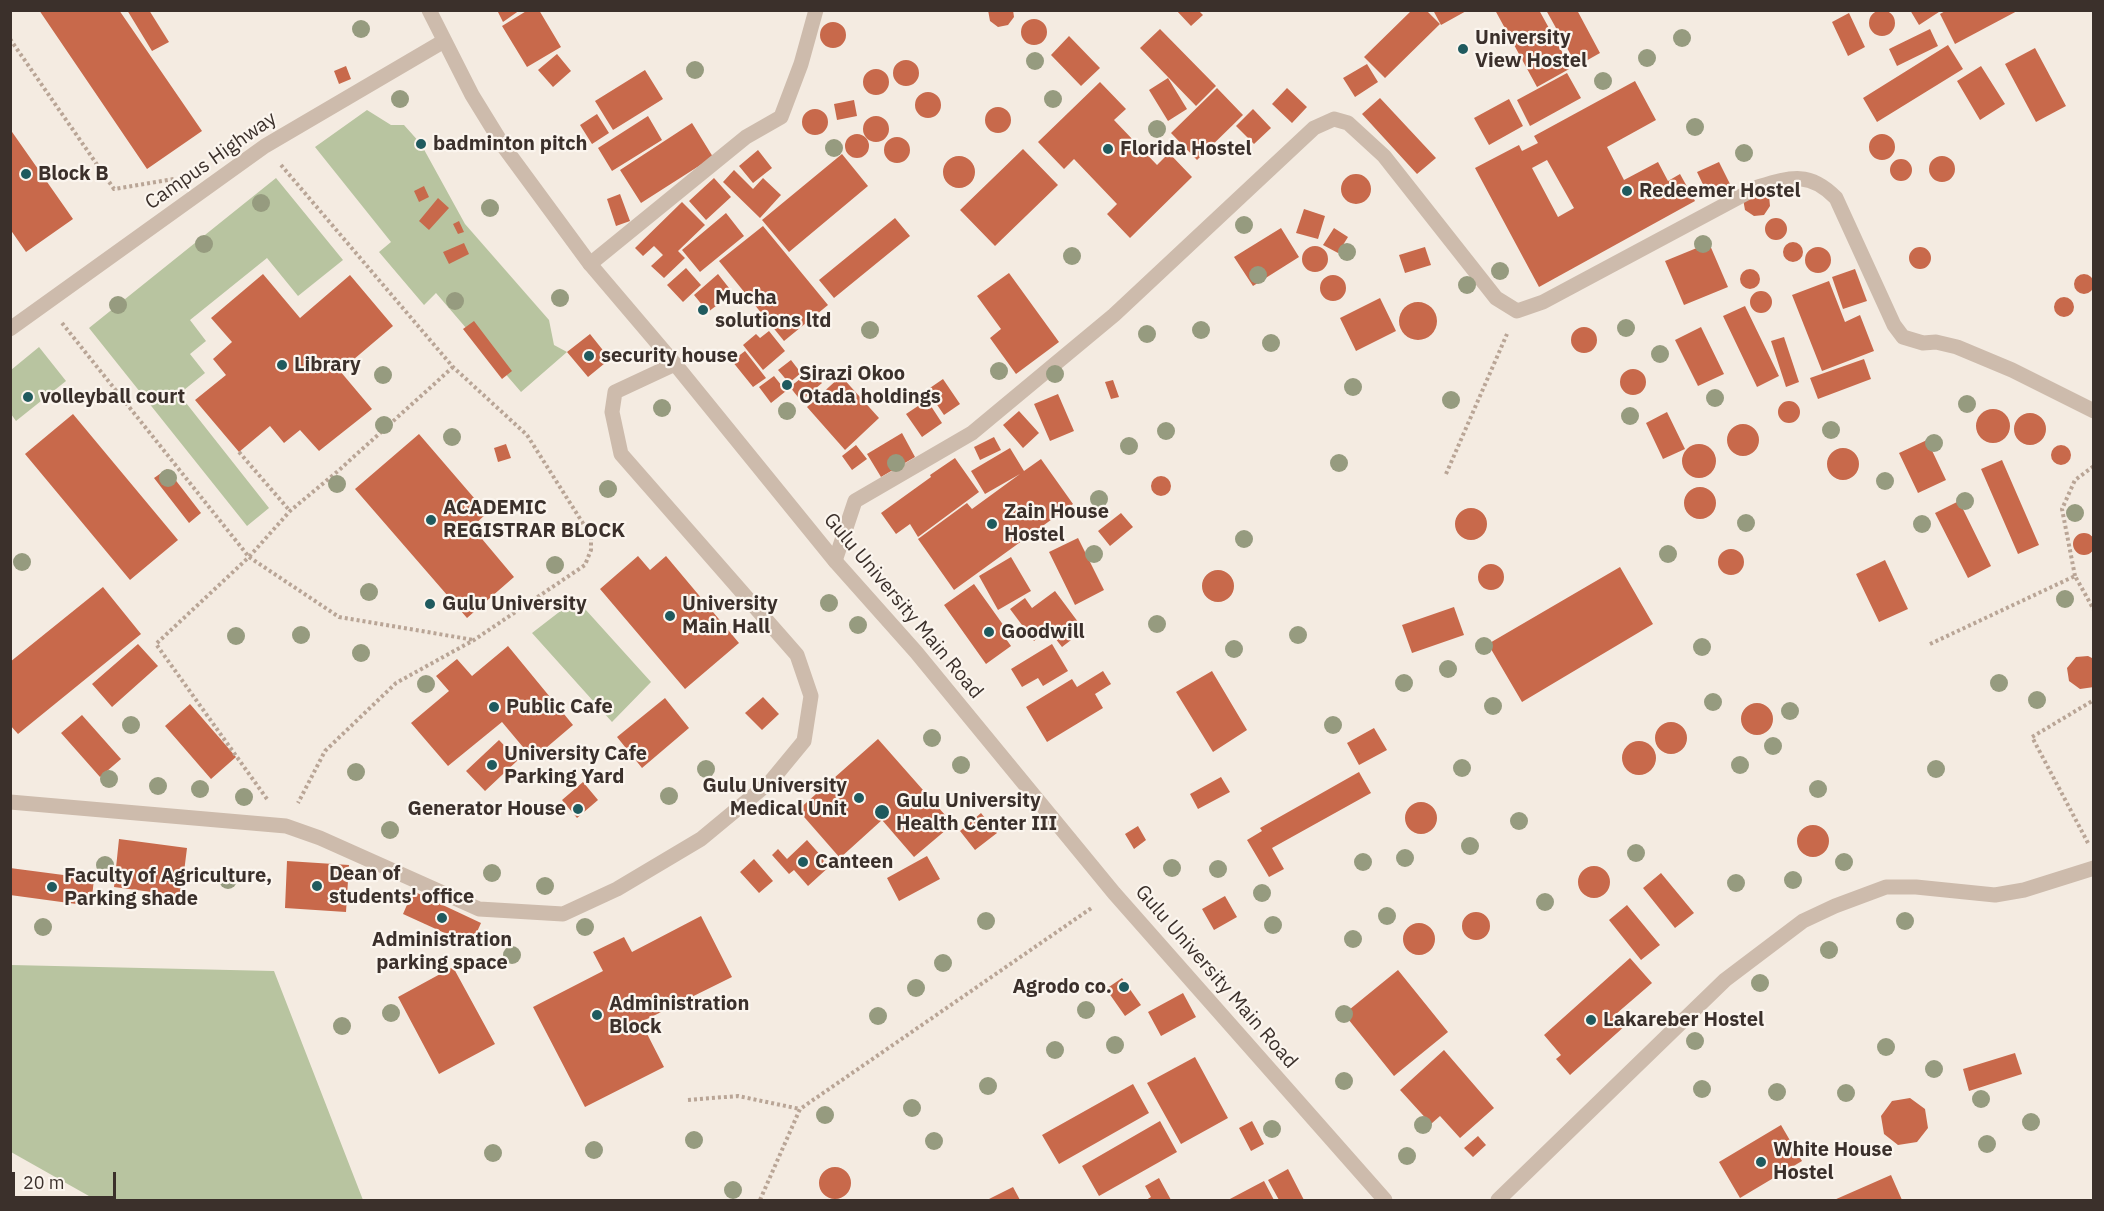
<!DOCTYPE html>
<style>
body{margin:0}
#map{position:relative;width:2104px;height:1211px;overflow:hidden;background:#f4ebe1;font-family:"IBM Plex Sans",sans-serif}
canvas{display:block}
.frame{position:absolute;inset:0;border:12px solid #3b302b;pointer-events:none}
.scale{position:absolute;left:12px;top:1172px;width:104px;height:27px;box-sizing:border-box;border:3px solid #3b302b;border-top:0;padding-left:8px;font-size:18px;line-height:21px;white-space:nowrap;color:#3b302b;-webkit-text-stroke:4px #fbf5ee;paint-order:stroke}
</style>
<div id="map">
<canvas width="2104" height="1211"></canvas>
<div class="frame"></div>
<div class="scale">20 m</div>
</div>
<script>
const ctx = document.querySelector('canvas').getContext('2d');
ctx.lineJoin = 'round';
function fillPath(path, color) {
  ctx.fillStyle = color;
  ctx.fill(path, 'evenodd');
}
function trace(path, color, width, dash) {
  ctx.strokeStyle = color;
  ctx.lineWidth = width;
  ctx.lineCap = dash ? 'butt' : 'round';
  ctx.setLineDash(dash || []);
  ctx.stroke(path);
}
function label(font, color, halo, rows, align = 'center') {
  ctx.font = font + ' "IBM Plex Sans",sans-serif';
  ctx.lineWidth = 4.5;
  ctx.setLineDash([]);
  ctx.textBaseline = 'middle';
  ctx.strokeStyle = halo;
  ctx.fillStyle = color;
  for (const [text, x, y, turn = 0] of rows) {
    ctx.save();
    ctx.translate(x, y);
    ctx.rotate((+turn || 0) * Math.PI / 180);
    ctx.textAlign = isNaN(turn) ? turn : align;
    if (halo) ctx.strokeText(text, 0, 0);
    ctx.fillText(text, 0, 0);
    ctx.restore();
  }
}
const green = new Path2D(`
 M367 110 391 125H404L421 144 465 224 549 320 554 345 567 352 521 392 436 293 424 305 379 252 391 242 315 147Z
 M276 178 343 260 298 296 267 258 190 320 206 341 190 354 205 373 179 394 269 508 247 526 89 328Z
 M39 347 66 381 16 421 11 414V370Z
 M576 599 651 682 612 722 532 633Z
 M11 965 274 971 363 1200H96L11 1152Z`);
const building = new Path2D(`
 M39 10H119L202 131 147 169Z
 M127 10H149L169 42 152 51Z
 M497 10H520L503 22Z
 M528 10H539L561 47 527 67 502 26Z
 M988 10H1013L1014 17 1008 25 998 27 990 21Z
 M1176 10H1198L1203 15 1191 26Z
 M1412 10H1426L1440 24 1385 78 1364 57Z
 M1433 10H1468L1441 25Z
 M1495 10H1539L1571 68 1537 87Z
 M1546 10H1577L1600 53 1577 66Z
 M1910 10H1942L1919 25Z
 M1947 10H2019L1955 44 1940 14Z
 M1869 23a13 13 0 1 1 26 0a13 13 0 1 1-26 0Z
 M1849 13 1865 47 1848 56 1832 22Z
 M1021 32a13 13 0 1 1 26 0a13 13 0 1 1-26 0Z
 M820 35a13 13 0 1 1 26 0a13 13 0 1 1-26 0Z
 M1160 29 1216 86 1196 106 1140 48Z
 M1930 29 1938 46 1897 66 1889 49Z
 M1069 36 1100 68 1081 86 1051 55Z
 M1948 45 1963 69 1877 122 1863 98Z
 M2035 48 2066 106 2036 122 2005 64Z
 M557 54 571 71 553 87 538 70Z
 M893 73a13 13 0 1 1 26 0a13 13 0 1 1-26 0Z
 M1367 64 1378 82 1355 97 1343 78Z
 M346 66 351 79 339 84 334 71Z
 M1981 66 2005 104 1980 120 1957 81Z
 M863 82a13 13 0 1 1 26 0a13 13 0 1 1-26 0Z
 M645 70 663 99 613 130 595 101Z
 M1567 73 1581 98 1530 126 1517 100Z
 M1168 78 1187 109 1168 121 1149 90Z
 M1635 81 1656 120 1607 147 1624 180 1658 162 1668 181 1680 174 1695 201 1539 287 1475 168 1519 145 1522 151 1538 143 1534 136ZM1547 160 1574 208 1558 217 1532 168Z
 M1100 82 1126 109 1114 120 1157 165 1169 153 1192 177 1130 238 1107 214 1117 204 1074 159 1064 169 1038 142Z
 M1217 88 1243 115 1197 160 1171 133Z
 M1287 88 1307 107 1292 123 1272 104Z
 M915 105a13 13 0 1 1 26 0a13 13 0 1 1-26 0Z
 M1380 98 1436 158 1417 174 1362 114Z
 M1509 99 1523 126 1489 145 1474 118Z
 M854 100 857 116 837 120 834 104Z
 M985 120a13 13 0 1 1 26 0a13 13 0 1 1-26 0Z
 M802 122a13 13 0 1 1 26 0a13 13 0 1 1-26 0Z
 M1253 109 1271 128 1254 144 1236 126Z
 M597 114 609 133 592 144 580 125Z
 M648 116 662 140 612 171 598 148Z
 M863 129a13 13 0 1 1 26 0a13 13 0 1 1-26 0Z
 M692 123 713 157 641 203 620 170Z
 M10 129 73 219 26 252 10 229Z
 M1869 147a13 13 0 1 1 26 0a13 13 0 1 1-26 0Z
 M845 146a12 12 0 1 1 24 0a12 12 0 1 1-24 0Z
 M884 150a13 13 0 1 1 26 0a13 13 0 1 1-26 0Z
 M1023 149 1058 185 995 246 960 210Z
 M758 150 772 168 753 183 739 166Z
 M842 154 868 186 789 252 762 220Z
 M943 172a16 16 0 1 1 32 0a16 16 0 1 1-32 0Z
 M1929 169a13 13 0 1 1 26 0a13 13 0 1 1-26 0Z
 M1890 170a11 11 0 1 1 22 0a11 11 0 1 1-22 0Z
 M1719 162 1731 186 1709 197 1697 172Z
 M734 170 753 189 763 178 781 195 760 218 723 182Z
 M1341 189a15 15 0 1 1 30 0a15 15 0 1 1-30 0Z
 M714 178 731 197 706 220 689 201Z
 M424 186 429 197 419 202 414 191Z
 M1760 190 1769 196 1770 206 1764 215 1754 216 1745 210 1743 199Z
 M620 194 630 221 616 226 607 199Z
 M438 198 449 208 429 230 419 221Z
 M682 202 705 225 678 251 685 258 664 278 651 266 663 255 654 246 643 256 635 248Z
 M1304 209 1325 216 1318 239 1296 233Z
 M726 213 744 236 700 272 682 250Z
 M895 218 910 236 834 298 819 280Z
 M1765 229a11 11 0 1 1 22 0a11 11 0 1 1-22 0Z
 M459 221 464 232 458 234 453 224Z
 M763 226 828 305 784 341 719 261Z
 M1281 228 1299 257 1253 286 1234 257Z
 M1334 228 1348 237 1338 253 1323 245Z
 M1783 252a10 10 0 1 1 20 0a10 10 0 1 1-20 0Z
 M464 243 469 254 449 264 443 252Z
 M1709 243 1728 287 1684 305 1665 261Z
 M1302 259a13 13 0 1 1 26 0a13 13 0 1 1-26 0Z
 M1425 247 1431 265 1405 273 1399 255Z
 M1805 260a13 13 0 1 1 26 0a13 13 0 1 1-26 0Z
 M1909 258a11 11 0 1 1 22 0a11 11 0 1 1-22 0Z
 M686 268 701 285 683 302 667 285Z
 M1740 279a10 10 0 1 1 20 0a10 10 0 1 1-20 0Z
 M1855 269 1867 301 1843 309 1832 277Z
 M1009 273 1059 342 1016 374 990 338 1001 329 977 296Z
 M2074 284a10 10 0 1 1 20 0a10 10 0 1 1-20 0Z
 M263 274 300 318 350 275 393 326 340 371 372 409 319 451 300 430 284 443 270 426 239 452 195 400 226 375 213 359 232 342 211 318Z
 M718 274 733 293 708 312 694 295Z
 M1320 288a13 13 0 1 1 26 0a13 13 0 1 1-26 0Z
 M1829 281 1845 322 1860 315 1874 351 1822 371 1792 295Z
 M1750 302a11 11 0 1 1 22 0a11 11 0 1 1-22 0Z
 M2054 307a10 10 0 1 1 20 0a10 10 0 1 1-20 0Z
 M1380 298 1396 331 1356 351 1340 318Z
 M1399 321a19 19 0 1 1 38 0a19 19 0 1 1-38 0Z
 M1745 306 1779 376 1757 387 1723 316Z
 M474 321 512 371 502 379 463 329Z
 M1701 327 1724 374 1698 386 1675 340Z
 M1571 340a13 13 0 1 1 26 0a13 13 0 1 1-26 0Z
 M769 331 785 351 763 370 743 345 756 334 760 338Z
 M590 334 610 359 588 377 567 352Z
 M1784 337 1799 382 1786 387 1771 341Z
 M745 351 766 378 753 387 732 361Z
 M1864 359 1871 379 1818 399 1810 378Z
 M791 360 801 373 789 383 778 370Z
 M1620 382a13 13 0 1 1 26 0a13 13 0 1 1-26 0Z
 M811 370 822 383 801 401 790 387Z
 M774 376 786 391 771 403 759 387Z
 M841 376 879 418 845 450 807 407Z
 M943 379 960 404 944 415 927 390Z
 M1113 380 1119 397 1111 399 1105 382Z
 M1058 394 1074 431 1050 441 1034 404Z
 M927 400 942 423 922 437 906 414Z
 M1778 412a11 11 0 1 1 22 0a11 11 0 1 1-22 0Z
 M1976 426a17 17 0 1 1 34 0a17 17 0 1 1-34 0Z
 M1019 411 1039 433 1023 448 1003 425Z
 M1667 412 1685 449 1663 459 1646 423Z
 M2014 429a16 16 0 1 1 32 0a16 16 0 1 1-32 0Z
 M73 414 178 540 130 580 25 454Z
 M1727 440a16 16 0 1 1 32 0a16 16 0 1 1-32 0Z
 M902 433 915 457 881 477 867 454Z
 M419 434 487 513 472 527 514 577 467 618 355 489Z
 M994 437 1001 450 980 460 974 447Z
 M1927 440 1946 480 1918 493 1899 453Z
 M506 444 511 458 498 462 494 448Z
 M1682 461a17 17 0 1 1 34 0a17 17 0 1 1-34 0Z
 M2051 455a10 10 0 1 1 20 0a10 10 0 1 1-20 0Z
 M856 445 867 459 852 470 842 456Z
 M1827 464a16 16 0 1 1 32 0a16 16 0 1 1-32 0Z
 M1010 448 1024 471 1041 459 1073 504 954 590 918 539 967 503 972 509 1020 474 985 494 971 471Z
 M955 458 979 492 918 537 910 524 896 534 881 513 931 477 930 475Z
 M2002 460 2039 545 2018 554 1981 469Z
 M167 469 201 513 189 523 154 478Z
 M1151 486a10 10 0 1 1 20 0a10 10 0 1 1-20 0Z
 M1684 503a16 16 0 1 1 32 0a16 16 0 1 1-32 0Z
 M1959 501 1991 566 1968 578 1935 513Z
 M1455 524a16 16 0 1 1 32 0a16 16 0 1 1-32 0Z
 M1121 513 1133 527 1110 546 1098 531Z
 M2073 544a11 11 0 1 1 22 0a11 11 0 1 1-22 0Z
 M1078 538 1104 590 1075 605 1049 552Z
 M1718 562a13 13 0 1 1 26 0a13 13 0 1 1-26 0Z
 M638 556 650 570 666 556 739 643 685 689 600 589Z
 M1011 557 1031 591 998 610 979 576Z
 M1885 560 1908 609 1879 622 1856 574Z
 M1478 577a13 13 0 1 1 26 0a13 13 0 1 1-26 0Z
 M1620 567 1653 624 1522 702 1488 644Z
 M1202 586a16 16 0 1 1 32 0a16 16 0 1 1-32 0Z
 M974 584 1009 633 1004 636 1011 646 986 664 944 605Z
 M103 587 141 634 18 734 10 725V662Z
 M1055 591 1084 630 1062 647 1048 629 1034 641 1010 609 1025 598 1032 608Z
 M1454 607 1464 635 1412 653 1402 625Z
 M138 644 158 666 112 707 92 684Z
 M1052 644 1068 671 1043 686 1038 678 1022 687 1011 669Z
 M508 646 573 725 533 759 502 722 448 766 411 723 449 691 436 676 457 659 472 676Z
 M2088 656 2094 659V687L2080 689 2069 681 2067 668 2076 657Z
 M1103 671 1111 684 1095 694 1103 708 1047 742 1026 707 1072 679 1077 687Z
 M1212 671 1247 730 1213 752 1176 692Z
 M763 697 779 714 762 730 745 713Z
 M665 698 689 728 642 768 617 737Z
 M1741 719a16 16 0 1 1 32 0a16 16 0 1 1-32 0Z
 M190 704 236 757 211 779 165 726Z
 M82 715 121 759 100 777 61 733Z
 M1655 738a16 16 0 1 1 32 0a16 16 0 1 1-32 0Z
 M1374 728 1387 750 1359 765 1347 743Z
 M878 739 953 824 914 857 882 820 840 858 798 810Z
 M499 740 518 760 485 791 466 771Z
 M1622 758a17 17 0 1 1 34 0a17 17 0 1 1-34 0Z
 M1359 772 1371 793 1272 848 1284 869 1269 877 1247 840 1262 831 1260 828Z
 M1221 777 1230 792 1198 809 1190 794Z
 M583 782 598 800 577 818 562 800Z
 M1405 818a16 16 0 1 1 32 0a16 16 0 1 1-32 0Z
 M981 813 997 833 975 850 960 831Z
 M1797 841a16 16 0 1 1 32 0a16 16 0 1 1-32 0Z
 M1138 826 1146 840 1134 849 1125 834Z
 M119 839 187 848 181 896 114 887Z
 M807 840 830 866 808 886 794 870 789 874 772 855 778 849 787 859Z
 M927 856 940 879 899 901 887 878Z
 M754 859 773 881 759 893 740 872Z
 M287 861 349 865 346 912 285 908Z
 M1578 882a16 16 0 1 1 32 0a16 16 0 1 1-32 0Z
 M10 868 94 879 91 906 10 895Z
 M1661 873 1694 913 1675 928 1643 888Z
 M413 891 481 923 471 945 403 914Z
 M1225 896 1237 917 1214 930 1202 909Z
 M1627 905 1660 945 1641 960 1609 920Z
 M1462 926a14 14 0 1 1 28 0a14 14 0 1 1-28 0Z
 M701 916 732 977 641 1022 664 1067 585 1107 533 1007 603 971 593 952 624 937 632 952Z
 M1403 939a16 16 0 1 1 32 0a16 16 0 1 1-32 0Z
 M1630 958 1652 983 1616 1014 1626 1025 1570 1075 1556 1059 1561 1055 1544 1035Z
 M453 967 495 1044 439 1074 398 997Z
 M1398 970 1448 1032 1394 1076 1344 1014Z
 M1122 978 1141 1005 1125 1016 1106 989Z
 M1183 993 1196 1017 1161 1036 1148 1012Z
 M1444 1050 1494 1108 1460 1138 1440 1116 1431 1124 1400 1090Z
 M2015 1053 2022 1074 1969 1091 1963 1069Z
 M1195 1057 1228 1118 1181 1144 1147 1083Z
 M1133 1084 1149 1113 1059 1164 1042 1135Z
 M1910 1098 1925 1109 1928 1128 1917 1142 1898 1145 1884 1134 1881 1116 1892 1101Z
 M1160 1121 1177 1152 1099 1196 1082 1166Z
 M1252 1121 1264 1144 1251 1151 1239 1128Z
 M1781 1125 1802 1161 1740 1198 1719 1162Z
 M1478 1136 1486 1145 1473 1157 1464 1148Z
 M819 1183a16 16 0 1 1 32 0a16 16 0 1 1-32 0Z
 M1288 1169 1304 1200H1279L1268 1180Z
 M1891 1175 1902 1200H1834Z
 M1159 1178 1171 1200H1146L1151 1197 1145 1186Z
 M1264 1181 1274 1200H1228Z
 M1013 1187 1020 1200H987Z`);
const path = new Path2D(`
 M10 39 114 189 174 179
 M281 165 453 367 527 435 591 536V550L585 565 474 640 396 683 325 751 298 803
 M62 323 249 557 290 511 338 471 453 367
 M239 452 290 511
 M1446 474 1507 334
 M2075 576 2062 509 2075 480 2094 466
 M1930 644 2075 576 2094 610
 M267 799 156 644 249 557 339 617 474 640
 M2088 843 2032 737 2094 700
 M688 1100 738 1096 800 1109
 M760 1200 800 1109 1093 907`);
const service = new Path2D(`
 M10 329 265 146 444 41
 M10 802 286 826 320 838 479 909 563 914 617 889 701 839 771 781 804 741 811 696 797 655 621 454 612 412 615 392 675 364`);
const minor = new Path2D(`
 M590 264 746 137 781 117 801 64 816 10
 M835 561 855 501 972 433 1114 315 1314 128 1334 119 1348 123 1384 156 1496 298 1517 311 1543 302 1758 187C1791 177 1810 171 1836 198L1894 325 1903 337 1923 343 1936 342 1957 347 2012 370 2094 411
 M1498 1200 1725 980 1803 921 1835 906 1886 887H1916L1995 895 2024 890 2094 868`);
const tertiary = new Path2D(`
 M429 10 472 95 504 147 590 264 675 364 835 561 916 652 1114 893 1385 1200`);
const trees = [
 [361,29],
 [1682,38],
 [1647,58],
 [1035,61],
 [695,70],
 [1603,81],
 [400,99],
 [1053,99],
 [1695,127],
 [1157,129],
 [834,148],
 [1744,153],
 [261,203],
 [490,208],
 [1244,225],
 [204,244],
 [1703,244],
 [1347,252],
 [1072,256],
 [1500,271],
 [1258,275],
 [1467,285],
 [560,298],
 [455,301],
 [118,305],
 [1626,328],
 [870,330],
 [1201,330],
 [1147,334],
 [1271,343],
 [1660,354],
 [999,371],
 [1055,374],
 [383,375],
 [1353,387],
 [1715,398],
 [1451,400],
 [1967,404],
 [662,408],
 [787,411],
 [1630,416],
 [384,425],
 [1831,430],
 [1166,431],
 [452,437],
 [1934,443],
 [1129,446],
 [896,463],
 [1339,463],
 [168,478],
 [1885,481],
 [337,484],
 [608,489],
 [1099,499],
 [1965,501],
 [2075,513],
 [1746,523],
 [1922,524],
 [1244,539],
 [1094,554],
 [1668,554],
 [22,562],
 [555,565],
 [369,592],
 [2065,599],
 [829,603],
 [1157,624],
 [858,625],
 [301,635],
 [1298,635],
 [236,636],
 [1484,646],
 [1702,647],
 [1234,649],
 [361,653],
 [1448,669],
 [1404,683],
 [1999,683],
 [426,684],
 [2037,700],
 [1713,702],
 [1493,706],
 [1790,711],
 [131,725],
 [1333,725],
 [932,738],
 [1773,746],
 [961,765],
 [1740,765],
 [1462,768],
 [706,769],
 [1936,769],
 [356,772],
 [109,779],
 [158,786],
 [200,789],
 [1818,789],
 [669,796],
 [244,797],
 [1519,821],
 [390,830],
 [1470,846],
 [1636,853],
 [1405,858],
 [1363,862],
 [1844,862],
 [105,865],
 [1172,868],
 [1218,869],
 [492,873],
 [228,880],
 [1793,880],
 [1736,883],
 [545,886],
 [1262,893],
 [1545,902],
 [1387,916],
 [986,921],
 [1905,921],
 [1273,925],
 [43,927],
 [585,927],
 [1353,939],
 [1829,950],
 [512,955],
 [943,963],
 [1760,983],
 [916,988],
 [1086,1010],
 [391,1013],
 [1344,1014],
 [878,1016],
 [342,1026],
 [1695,1041],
 [1115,1045],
 [1886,1047],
 [1055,1050],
 [1934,1069],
 [1344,1081],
 [988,1086],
 [1702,1089],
 [1777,1092],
 [1846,1093],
 [1981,1099],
 [912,1108],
 [825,1115],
 [2031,1122],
 [1423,1125],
 [1272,1129],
 [694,1140],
 [934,1141],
 [1987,1144],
 [594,1150],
 [493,1153],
 [1407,1156],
 [733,1190]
];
const markers = [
 [1463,49,6,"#1f5a5e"],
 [421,144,6,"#1f5a5e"],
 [1108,149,6,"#1f5a5e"],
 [26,174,6,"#1f5a5e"],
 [1627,191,6,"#1f5a5e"],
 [703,310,6,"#1f5a5e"],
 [589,356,6,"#1f5a5e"],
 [282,365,6,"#1f5a5e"],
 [787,385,6,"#1f5a5e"],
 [28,397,6,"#1f5a5e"],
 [431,520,6,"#1f5a5e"],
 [992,524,6,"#1f5a5e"],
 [430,604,6,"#1f5a5e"],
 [670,616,6,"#1f5a5e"],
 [989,632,6,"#1f5a5e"],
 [494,707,6,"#1f5a5e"],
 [492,765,6,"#1f5a5e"],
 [859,798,6,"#1f5a5e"],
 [578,809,6,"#1f5a5e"],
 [882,812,8,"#1f5a5e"],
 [803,862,6,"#1f5a5e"],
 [317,886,6,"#1f5a5e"],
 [52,887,6,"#1f5a5e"],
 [442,918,6,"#1f5a5e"],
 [1124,987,6,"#1f5a5e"],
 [597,1015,6,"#1f5a5e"],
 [1591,1020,6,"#1f5a5e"],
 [1761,1162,6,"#1f5a5e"]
];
const poiNames = [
 ["University",1475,38],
 ["View Hostel",1475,61],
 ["badminton pitch",433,144],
 ["Florida Hostel",1120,149],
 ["Block B",38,174],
 ["Redeemer Hostel",1639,191],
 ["Mucha",715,298],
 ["solutions ltd",715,321],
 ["security house",601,356],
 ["Library",294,365],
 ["Sirazi Okoo",799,374],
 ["Otada holdings",799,397],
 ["volleyball court",40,397],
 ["ACADEMIC",443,508],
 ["REGISTRAR BLOCK",443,531],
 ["Zain House",1004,512],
 ["Hostel",1004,535],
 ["Gulu University",442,604],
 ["University",682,604],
 ["Main Hall",682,627],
 ["Goodwill",1001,632],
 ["Public Cafe",506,707],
 ["University Cafe",504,754],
 ["Parking Yard",504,777],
 ["Gulu University",847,786,"right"],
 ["Medical Unit",847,809,"right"],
 ["Gulu University",896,801],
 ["Health Center III",896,824],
 ["Generator House",566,809,"right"],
 ["Canteen",815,862],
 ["Dean of",329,874],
 ["students' office",329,897],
 ["Faculty of Agriculture,",64,876],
 ["Parking shade",64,899],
 ["Administration",442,940,"center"],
 ["parking space",442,963,"center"],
 ["Agrodo co.",1112,987,"right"],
 ["Administration",609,1004],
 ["Block",609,1027],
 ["Lakareber Hostel",1603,1020],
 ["White House",1773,1150],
 ["Hostel",1773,1173]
];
const streetNames = [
 ["Campus Highway",211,161,-35],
 ["Gulu University Main Road",903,606,50],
 ["Gulu University Main Road",1216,977,49]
];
fillPath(green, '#b8c4a0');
fillPath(building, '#c8694b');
trace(path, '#b9a596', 4, [3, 3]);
trace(service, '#cdbbac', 15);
trace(minor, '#cdbbac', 15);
trace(tertiary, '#cdbbac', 15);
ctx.fillStyle = '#969b7f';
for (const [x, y] of trees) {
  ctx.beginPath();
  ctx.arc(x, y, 9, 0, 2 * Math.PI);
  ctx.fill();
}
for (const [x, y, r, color] of markers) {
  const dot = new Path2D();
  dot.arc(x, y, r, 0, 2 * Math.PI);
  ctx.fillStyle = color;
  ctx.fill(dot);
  trace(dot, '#fbf5ee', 2);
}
label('bold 20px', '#3b302b', '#fbf5ee', poiNames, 'left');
label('20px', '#3b302b', '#fbf5ee', streetNames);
</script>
